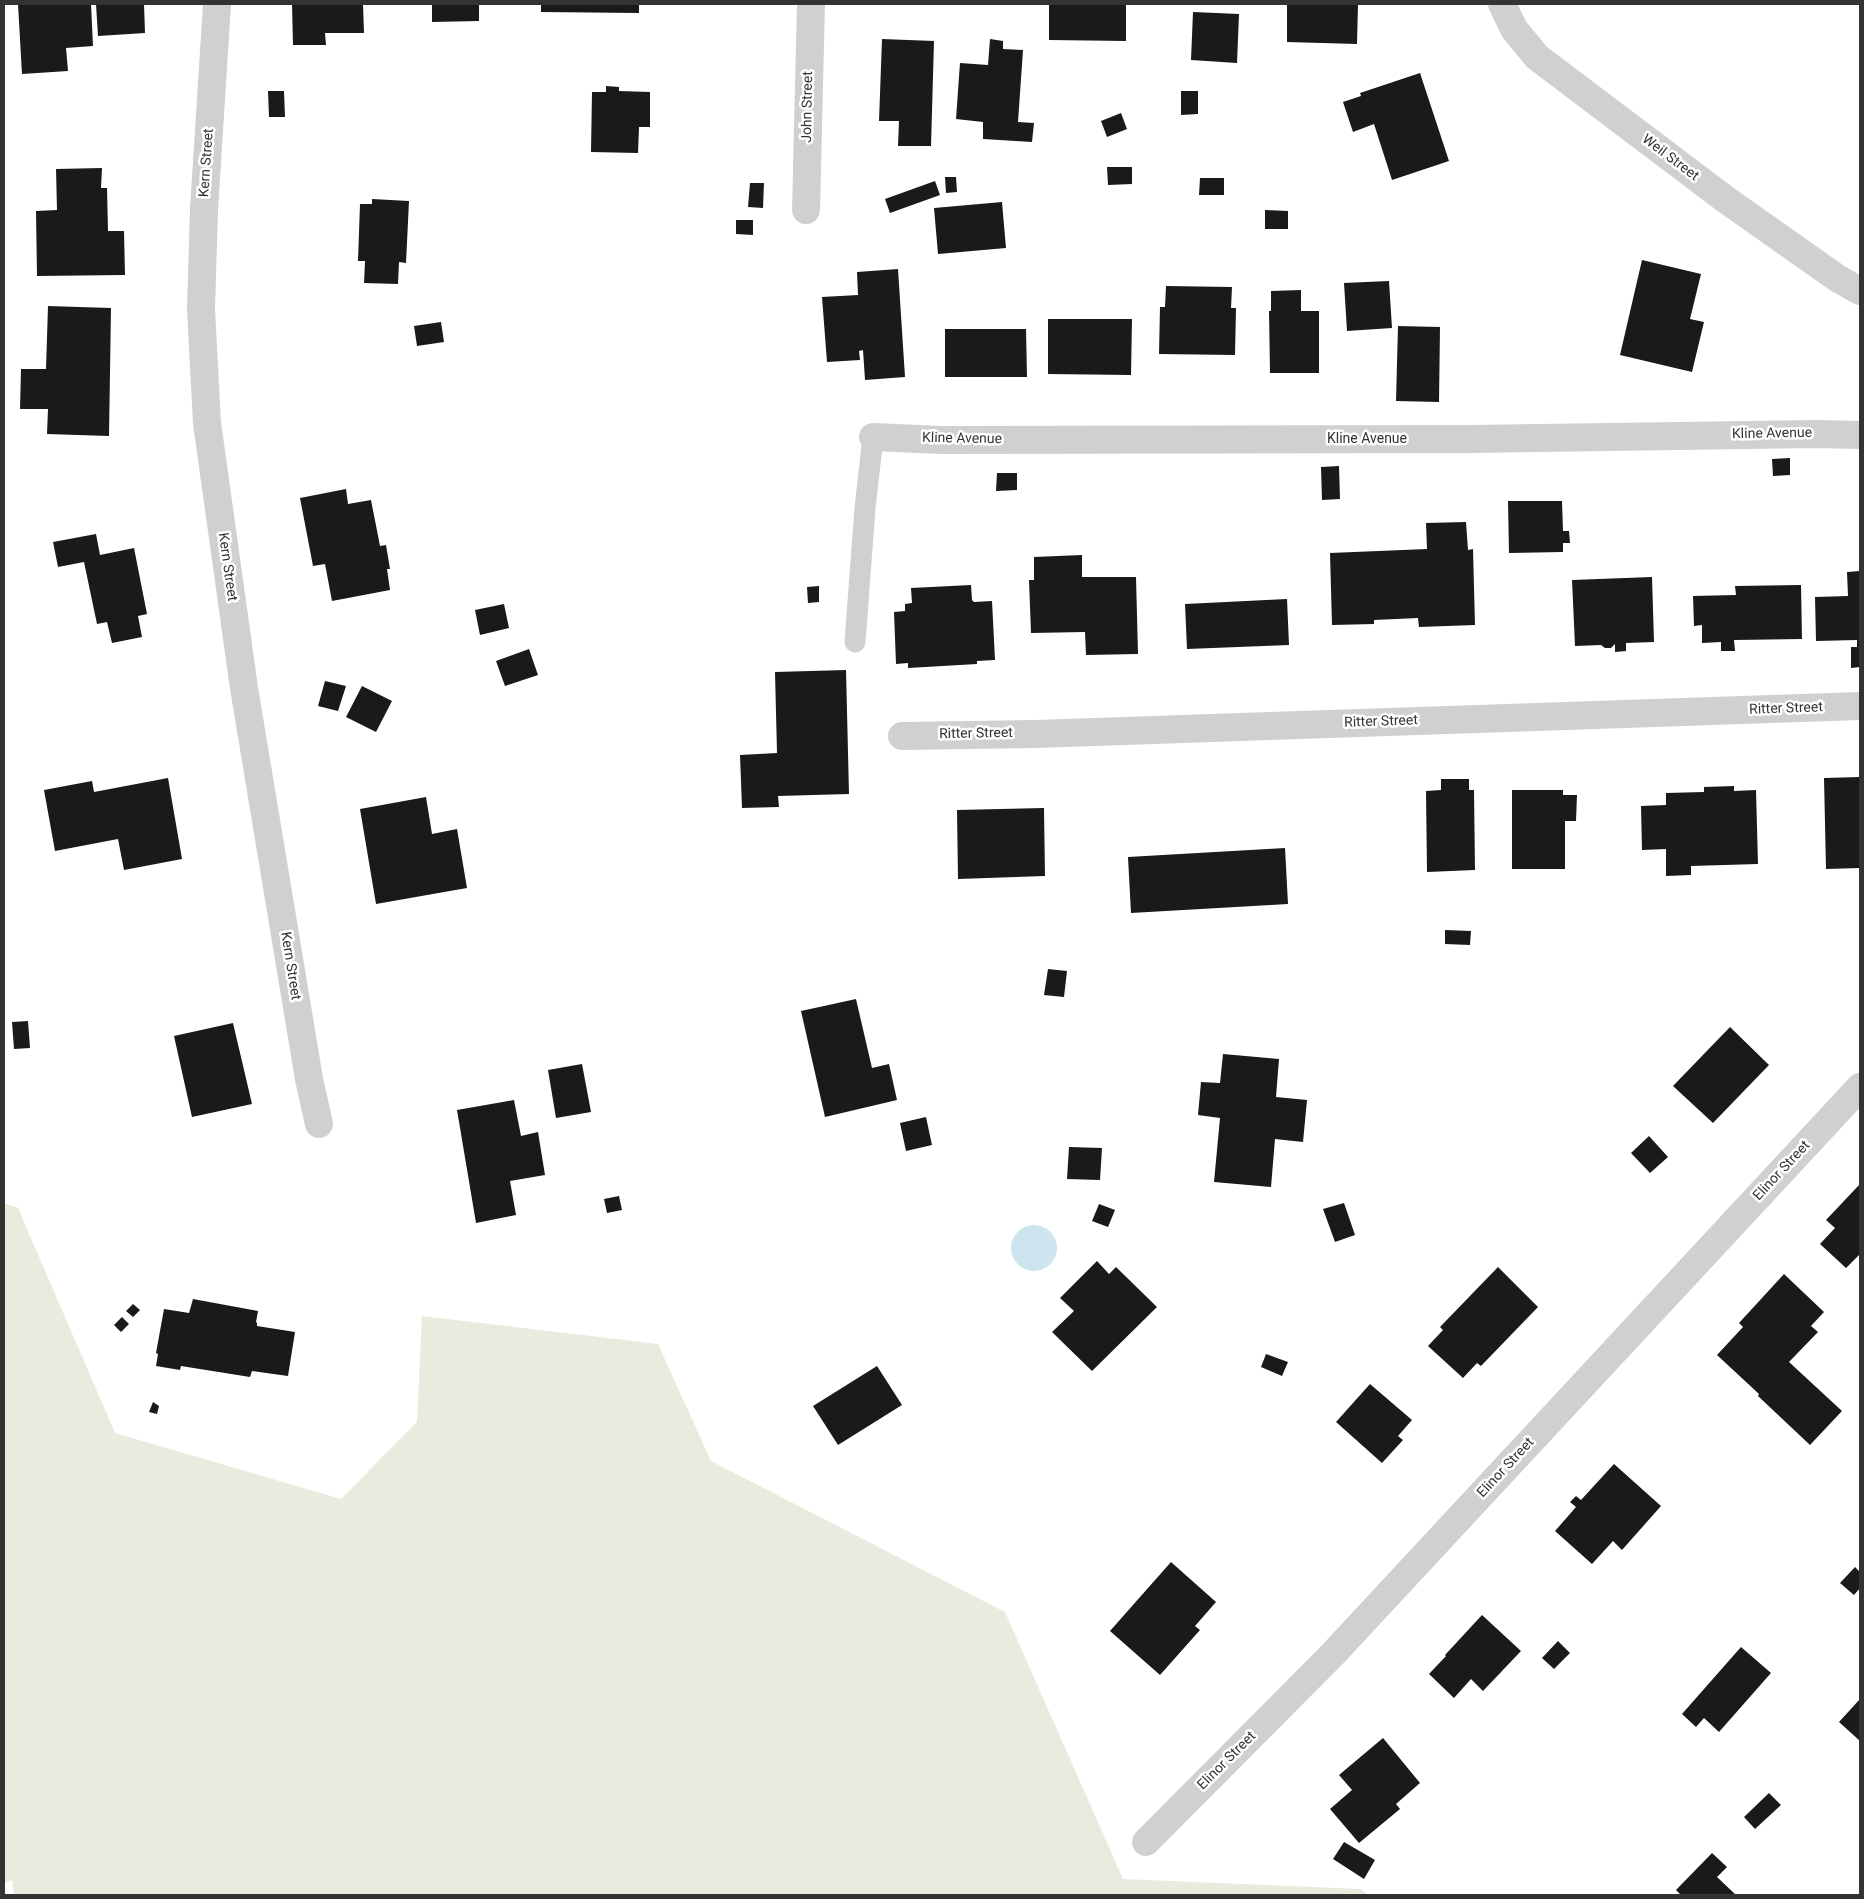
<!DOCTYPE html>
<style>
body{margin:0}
#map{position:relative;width:1864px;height:1899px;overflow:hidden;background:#fff;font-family:Roboto,sans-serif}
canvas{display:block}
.frame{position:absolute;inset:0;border:5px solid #333;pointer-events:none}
</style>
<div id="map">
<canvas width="1864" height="1899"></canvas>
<div class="frame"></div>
</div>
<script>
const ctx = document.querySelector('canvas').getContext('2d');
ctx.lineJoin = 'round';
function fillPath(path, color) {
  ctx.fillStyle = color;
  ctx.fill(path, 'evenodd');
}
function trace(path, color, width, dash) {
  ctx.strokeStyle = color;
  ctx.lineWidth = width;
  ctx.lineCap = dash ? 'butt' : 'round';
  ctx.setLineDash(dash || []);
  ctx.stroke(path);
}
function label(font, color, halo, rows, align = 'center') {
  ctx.font = font + ' Roboto,sans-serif';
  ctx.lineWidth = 5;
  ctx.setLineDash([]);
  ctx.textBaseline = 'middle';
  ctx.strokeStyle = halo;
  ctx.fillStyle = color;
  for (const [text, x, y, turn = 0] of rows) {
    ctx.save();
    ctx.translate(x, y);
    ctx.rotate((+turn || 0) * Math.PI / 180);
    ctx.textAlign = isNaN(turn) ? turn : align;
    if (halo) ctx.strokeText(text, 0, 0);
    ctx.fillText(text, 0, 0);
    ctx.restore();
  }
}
const green = new Path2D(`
 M4 1203 18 1208 115 1433 341 1499 417 1422 422 1316 658 1344 711 1461 1005 1612 1123 1879 1361 1889 1368 1895H14L12 1880 4 1883Z`);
const water = new Path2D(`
 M1011 1248a23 23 0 1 1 46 0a23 23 0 1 1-46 0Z`);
const building = new Path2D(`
 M18 4H91L93 46 66 48 68 71 22 74Z
 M96 4H144L145 33 98 36Z
 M292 4H363L364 33H325L326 45H293Z
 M432 4H479V21L432 22Z
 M541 4H639V13L541 12Z
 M1049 4H1126V41L1049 40Z
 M1287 4H1358L1357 44 1287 42Z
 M1193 12 1239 14 1237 63 1191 60Z
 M882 39 934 41 931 146H898L899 121H879Z
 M990 39 1003 41V49L1023 50 1018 122 1034 123 1032 142 983 139V122L956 119 960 63 988 65Z
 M1420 73 1449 161 1392 180 1374 124 1353 132 1343 102 1361 96 1360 93Z
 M606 86 619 87V91L650 92V127H639L638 153 591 152 592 92H606Z
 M268 91H284L285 117H269Z
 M1181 91H1198V114L1181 115Z
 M1121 113 1127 129 1107 137 1101 121Z
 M1107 167H1132V184L1108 185Z
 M102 168 101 188H107L108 231H124L125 275 37 276 36 211 57 210 56 169Z
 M945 177H956L957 192 946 193Z
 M1200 178H1224V195H1199Z
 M935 181 940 195 890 213 885 199Z
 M750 183H764L763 208 748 207Z
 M372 199 409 201 406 263 399 262 398 284 364 283 365 261H358L360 204H372Z
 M1002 202 1006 248 938 254 934 208Z
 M1265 210 1288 211V229H1265Z
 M736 220H753V235L736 234Z
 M1642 260 1701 274 1690 319 1704 322 1692 372 1620 355Z
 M898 269 905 377 865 380 863 350 859 351 860 360 827 362 822 297 858 295 857 272Z
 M1389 281 1392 328 1347 331 1344 283Z
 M1166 286 1232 287 1231 308H1236L1235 355 1159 354 1160 307H1165Z
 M1301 290V311H1319V373H1270L1269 311H1271V291Z
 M48 306 111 308 109 436 47 434 48 409H20L21 369H46Z
 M1048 319H1132L1131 375 1048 374Z
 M441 322 444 342 417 346 414 326Z
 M1398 326 1440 327 1439 402 1396 401Z
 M945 329H1026L1027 377H945Z
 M1790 458V475L1773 476 1772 459Z
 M1339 466 1340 499 1322 500 1321 467Z
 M997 473H1017V490L996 491Z
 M346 489 348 504 371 500 380 546 386 545 390 569H387L390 590 332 601 325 564 313 566 300 498Z
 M1508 501H1562L1563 531H1569L1570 543H1563V552L1509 553Z
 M1466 522 1468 550 1473 549 1475 625 1419 627 1418 618 1374 620V624L1332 625 1330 553 1427 549 1426 523Z
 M96 534 100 555 134 548 147 614 138 616 142 637 112 643 107 622 97 624 84 562 58 567 53 542Z
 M1082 555V577H1136L1138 654 1086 655 1085 632 1031 633 1029 580H1034V557Z
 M1860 571V667L1851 668V647H1857V640L1816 641 1815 597 1848 596 1847 572Z
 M1652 577 1654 642 1626 643V651L1615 652V644L1611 648H1605L1601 645 1575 646 1572 580Z
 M971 585 972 600 974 602 992 601 995 660 977 661V664L908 668V663L896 664 894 612 905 611V604L912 603 911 588Z
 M1801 585 1802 639 1734 640 1735 651H1721V642L1702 643V625L1694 626 1693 596 1736 595 1735 586Z
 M819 586V602L808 603 807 587Z
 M1287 599 1289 645 1187 649 1185 604Z
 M504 604 509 628 480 635 475 610Z
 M529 649 538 675 505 686 496 661Z
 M846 670 849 794 778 796 779 807 742 808 740 755 777 753 775 672Z
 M325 681 346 686 338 711 318 706Z
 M362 686 392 701 376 732 346 717Z
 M1860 777V868L1826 869 1824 778Z
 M168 778 182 859 124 870 118 839 55 851 44 790 92 781 94 792Z
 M1441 779H1469V790H1474L1475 870 1427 872 1426 791 1441 790Z
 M1734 786V791L1756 790 1758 864 1691 866V875L1666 876V849L1642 850 1641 806 1666 805V793L1704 792V787Z
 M1512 790H1563V795H1577L1576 821H1565V869H1512Z
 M426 797 432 834 457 829 467 888 376 904 360 809Z
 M1044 808 1045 876 958 879 957 810Z
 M1285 848 1288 904 1131 913 1128 857Z
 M1445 930 1471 931 1470 945 1445 944Z
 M1048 969 1067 971 1064 997 1044 995Z
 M856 999 872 1068 889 1064 897 1100 825 1117 801 1011Z
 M28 1021 30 1048 14 1049 12 1022Z
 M233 1023 252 1104 192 1117 174 1036Z
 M1730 1027 1769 1065 1713 1123 1673 1086Z
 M1223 1054 1279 1059 1276 1097 1307 1100 1303 1142 1275 1139 1271 1187 1214 1182 1220 1118 1198 1115 1201 1082 1220 1083Z
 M582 1064 591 1112 556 1118 548 1070Z
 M514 1100 521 1136 538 1132 545 1175 510 1181 516 1215 476 1223 457 1110Z
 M926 1117 932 1145 906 1151 900 1123Z
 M1649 1136 1668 1157 1650 1173 1631 1153Z
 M1069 1147 1102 1148 1100 1180 1067 1179Z
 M1860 1184V1254L1846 1268 1820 1244 1835 1228 1826 1220Z
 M619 1196 622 1210 607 1213 604 1199Z
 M1344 1203 1355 1235 1335 1242 1323 1209Z
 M1099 1204 1115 1210 1108 1227 1092 1221Z
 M1097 1261 1109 1274 1116 1267 1157 1307 1092 1371 1052 1332 1074 1311 1060 1298Z
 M1498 1267 1538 1307 1481 1366 1477 1363 1463 1378 1428 1346 1443 1330 1440 1327Z
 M1784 1274 1824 1312 1811 1326 1818 1332 1789 1362 1842 1411 1810 1445 1758 1396 1759 1394 1717 1355 1743 1327 1739 1323Z
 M193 1299 258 1311 256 1322 257 1323V1326L295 1332 288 1376 252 1371 250 1377 181 1366 180 1370 156 1366 158 1354 156 1353 164 1309 189 1313Z
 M133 1304 140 1310 133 1317 126 1311Z
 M122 1317 129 1324 121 1332 114 1325Z
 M1266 1354 1288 1362 1282 1376 1261 1367Z
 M877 1366 902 1405 838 1445 813 1406Z
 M1370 1384 1412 1420 1398 1436 1403 1440 1382 1463 1336 1422Z
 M153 1402 159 1406 157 1414 149 1412Z
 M1614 1464 1661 1506 1622 1550 1613 1541 1592 1564 1555 1531 1576 1507 1570 1502 1576 1496 1581 1500Z
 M1171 1562 1216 1602 1195 1626 1200 1630 1160 1675 1110 1631Z
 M1855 1567 1860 1572V1588L1854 1595 1840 1583Z
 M1482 1615 1521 1651 1483 1691 1471 1679 1454 1698 1429 1674 1446 1656 1445 1655Z
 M1558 1641 1570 1653 1554 1669 1542 1658Z
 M1741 1647 1771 1673 1719 1732 1704 1718 1696 1727 1682 1714Z
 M1860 1699V1741L1839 1722Z
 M1383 1738 1420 1783 1396 1804 1400 1809 1359 1843 1330 1809 1352 1790 1339 1775Z
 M1769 1793 1781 1805 1755 1829 1744 1817Z
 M1344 1842 1375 1860 1364 1879 1333 1859Z
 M1712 1853 1727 1867 1717 1877 1736 1895H1681L1676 1890Z`);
const lane = new Path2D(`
 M855 642 865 508 873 437`);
const street = new Path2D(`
 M217 4 204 209 201 309 207 423 244 688 309 1079 319 1124
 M1502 4 1514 29 1537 57 1725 199 1837 278 1860 291
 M806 210 811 4
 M873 437 941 440 1470 439 1816 434 1860 435
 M902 736 1035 734 1860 706
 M1146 1842 1332 1655 1860 1087`);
const streetNames = [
 ["John Street",808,107,-89],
 ["Weil Street",1670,158,37],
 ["Kern Street",207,163,-86],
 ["Kline Avenue",1772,434,-1],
 ["Kline Avenue",962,439,1],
 ["Kline Avenue",1367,439],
 ["Kern Street",227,567,82],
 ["Ritter Street",1786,709,-2],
 ["Ritter Street",1381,722,-2],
 ["Ritter Street",976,734,-1],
 ["Kern Street",290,966,81],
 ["Elinor Street",1782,1171,-47],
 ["Elinor Street",1506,1468,-47],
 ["Elinor Street",1227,1761,-45]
];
fillPath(green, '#e7ecde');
fillPath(water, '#cee4ef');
fillPath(building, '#1a1a1a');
trace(lane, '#d0d0d0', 21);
trace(street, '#d0d0d0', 28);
label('14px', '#333', '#fff', streetNames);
</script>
